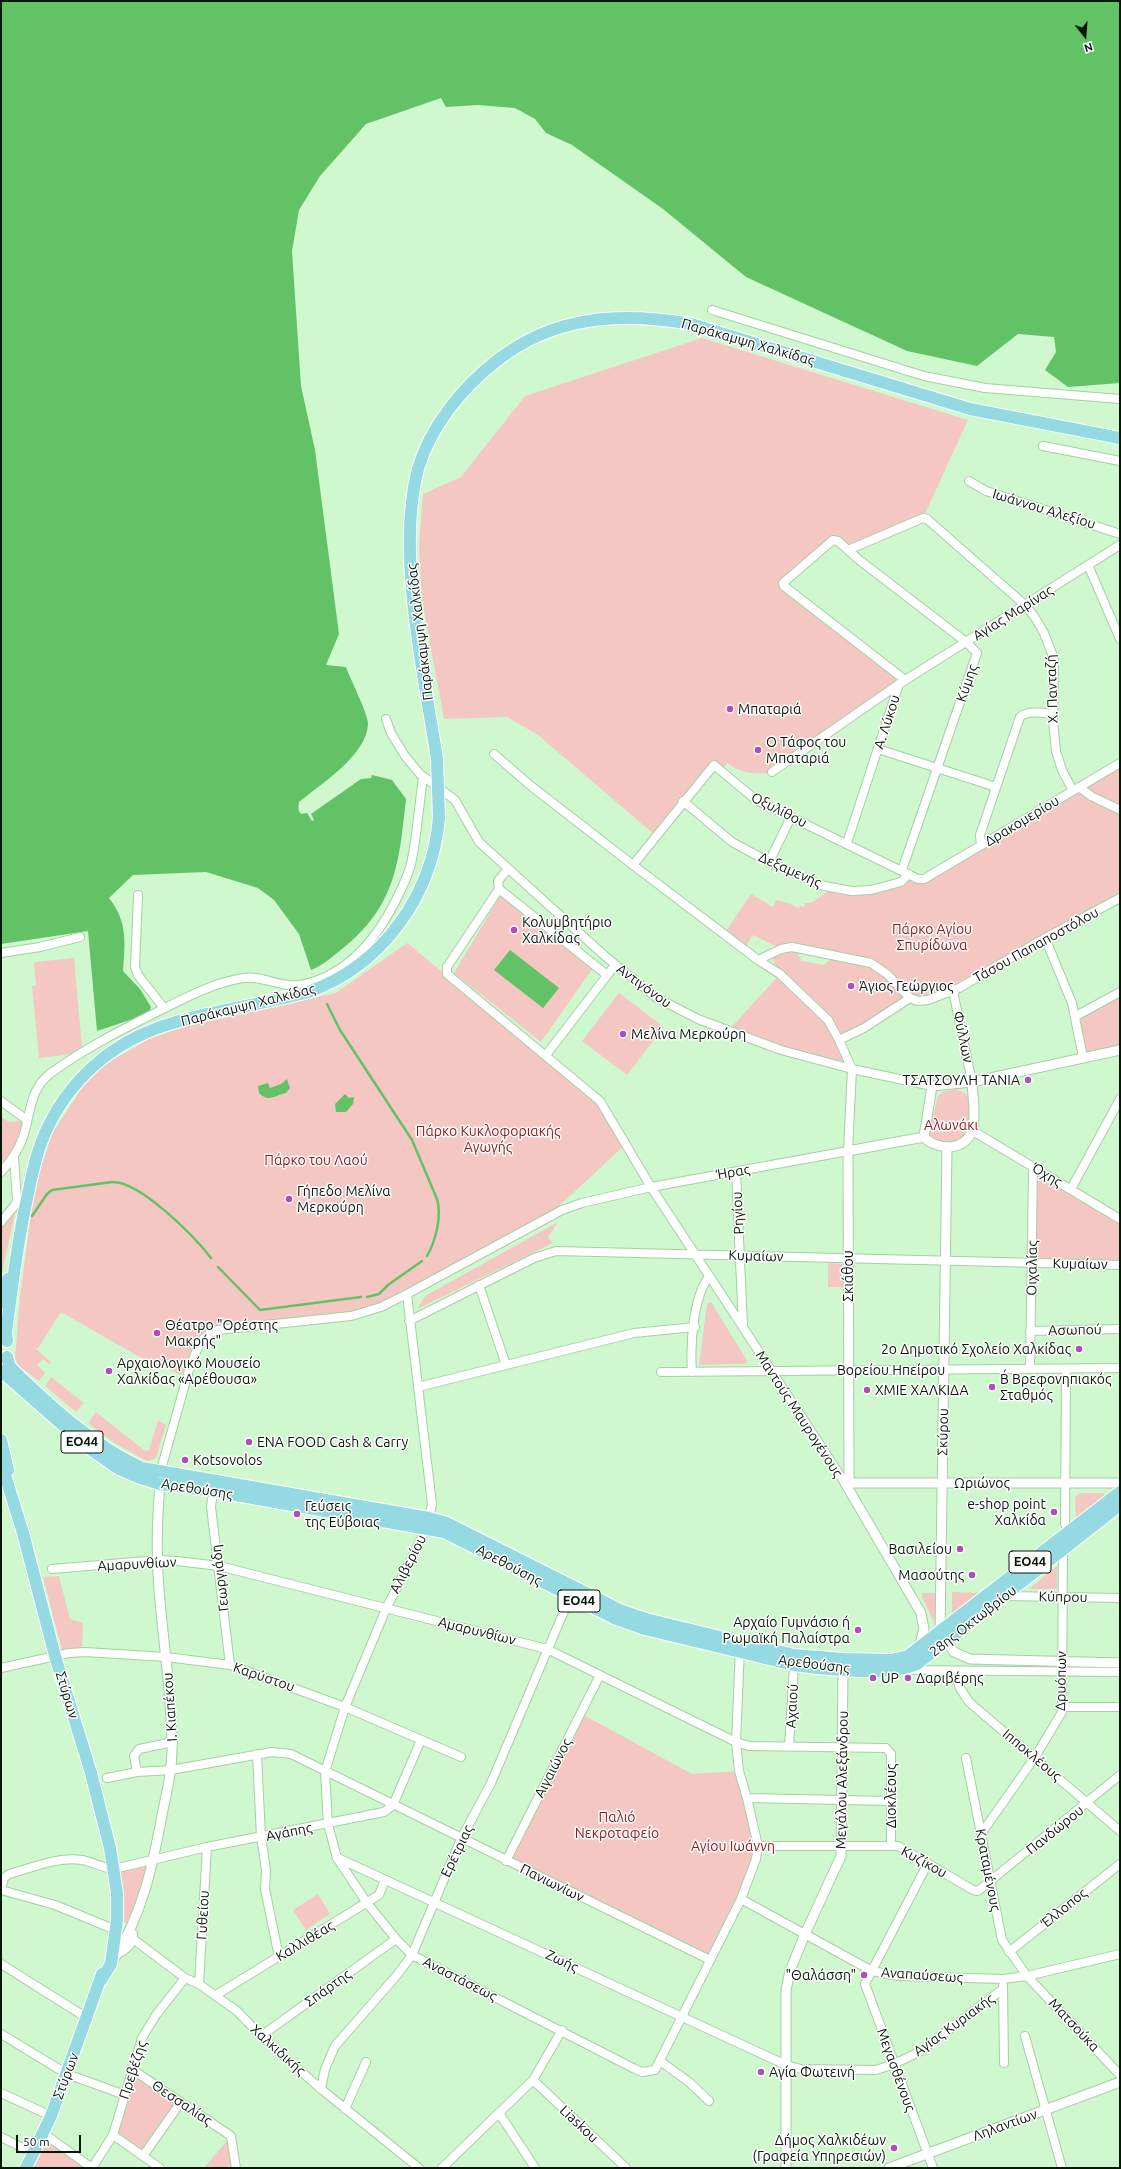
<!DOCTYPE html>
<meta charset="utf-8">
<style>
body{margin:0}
#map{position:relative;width:1121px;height:2169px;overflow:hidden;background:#cff8ce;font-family:Ubuntu,sans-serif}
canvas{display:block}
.frame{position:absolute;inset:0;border:2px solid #091709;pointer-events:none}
.north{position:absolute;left:1065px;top:16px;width:40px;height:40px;-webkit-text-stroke:3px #fff;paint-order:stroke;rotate:163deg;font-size:11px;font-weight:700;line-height:16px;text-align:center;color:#091709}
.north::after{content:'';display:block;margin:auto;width:14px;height:18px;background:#091709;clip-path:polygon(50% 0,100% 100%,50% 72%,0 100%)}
.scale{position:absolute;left:16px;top:2135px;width:65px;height:18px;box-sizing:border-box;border:2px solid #091709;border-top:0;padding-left:5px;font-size:12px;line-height:14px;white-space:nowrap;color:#091709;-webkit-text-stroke:3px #fff;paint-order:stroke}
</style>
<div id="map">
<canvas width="1121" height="2169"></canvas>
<div class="frame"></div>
<div class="north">N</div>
<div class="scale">50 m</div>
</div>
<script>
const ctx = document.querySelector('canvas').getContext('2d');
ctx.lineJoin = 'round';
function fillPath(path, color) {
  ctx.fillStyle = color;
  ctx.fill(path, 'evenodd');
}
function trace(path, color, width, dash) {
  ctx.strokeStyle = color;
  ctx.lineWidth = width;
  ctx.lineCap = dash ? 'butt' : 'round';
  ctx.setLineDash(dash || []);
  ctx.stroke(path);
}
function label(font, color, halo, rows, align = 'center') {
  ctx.font = font + ' Ubuntu,sans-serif';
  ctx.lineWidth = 3;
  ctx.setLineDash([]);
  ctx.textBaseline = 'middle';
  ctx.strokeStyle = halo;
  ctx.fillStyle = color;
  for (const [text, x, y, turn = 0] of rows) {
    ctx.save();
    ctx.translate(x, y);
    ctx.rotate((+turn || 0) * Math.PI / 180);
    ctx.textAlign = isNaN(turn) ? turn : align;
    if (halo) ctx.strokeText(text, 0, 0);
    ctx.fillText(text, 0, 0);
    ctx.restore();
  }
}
const green = new Path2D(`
 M702 338 968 420 923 518 848 550 838 541 783 583 905 680 768 773C755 775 737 772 728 763L720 771 714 765 656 836 538 735 507 717 444 719 422 600 419 547 423 494 461 477 525 396Z
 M1120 763V898L953 991 913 999 840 1040 852 1069 728 1031 780 974 773 960 774 954 781 949 753 935 744 949 724 934 751 894 773 907 776 900 788 903 798 908 801 906 804 907 805 903H811L833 888 843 890 901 882 909 874 918 879ZM793 947 833 956 824 965 802 961Z
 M503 891 593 968 541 1042 454 973Z
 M407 943 600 1101 626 1144 545 1219 407 1294 351 1316 219 1330 200 1342 181 1375 136 1355 61 1312 38 1348H35L51 1362 49 1364 43 1359 37 1365 45 1373 39 1381 19 1366 15 1358 20 1297 32 1208 40 1170 53 1132 84 1085 104 1065 149 1039 179 1028 336 993Z
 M74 958 82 1047 72 1054 39 1058 32 986 36 985 34 962Z
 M1120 992V1050L1083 1057 1076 1016Z
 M619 993 664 1027 627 1075 582 1041Z
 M956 1089 962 1092 969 1097 970 1132 956 1144 937 1143 929 1136V1132L938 1096 943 1092Z
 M1 1117 9 1122 23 1121 13 1150 1 1167Z
 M1033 1167 1120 1219V1265L1032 1263Z
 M16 1209 1 1276V1215Z
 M558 1222 548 1237 553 1243 417 1309 425 1296Z
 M828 1263 843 1264V1287H828Z
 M711 1302 748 1362 745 1364 699 1365 707 1304Z
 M51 1377 84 1403 76 1412 45 1386Z
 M96 1412 145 1451 149 1450 158 1420 166 1425 156 1458 147 1461 113 1442 88 1423Z
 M1080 1493H1104V1497L1076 1518 1075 1497Z
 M1057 1566V1589H1029Z
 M59 1576 70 1619 83 1623 82 1650H62L43 1577Z
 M952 1592 978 1593 952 1615Z
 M922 1593H936V1619L933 1620 922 1597Z
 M580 1713 692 1774 739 1771 758 1846 756 1859 710 1960 506 1861Z
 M153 1860 133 1925 117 1920 114 1869Z
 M318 1894 330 1914 306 1930 293 1910Z
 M133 2070 181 2102 143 2156 113 2135Z
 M43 2133 92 2168H26Z
 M231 2136 236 2168H204Z`);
const water = new Path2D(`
 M1 1H1120V383L1068 387 1045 370 1056 352 1054 337 1018 334 977 366 907 351 746 277 663 209 572 145 546 133 535 119 515 108 478 105 446 107 441 98 366 124 320 176 299 210 292 251 301 386 315 450 339 634 326 665 346 667C350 678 369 716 368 724 367 755 321 784 299 802 298 806 298 811 301 814L307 813 312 821 314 820 311 814 361 779 371 778 372 775 392 780 406 799C399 863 396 906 342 949 333 956 322 966 311 970L299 934 274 900 258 888 206 872 133 875 109 898C128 922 125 943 123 971L140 989 151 1007 148 1014 97 1031 88 931 1 944Z
 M510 950 559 988 543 1008 494 970Z
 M287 1079 290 1088 286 1093C276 1095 268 1103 259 1093L258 1086 268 1083 270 1088 281 1084Z
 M345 1094 349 1098 354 1097 353 1104 346 1112H336L335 1104Z`);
const stream = new Path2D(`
 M327 1004 340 1030 412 1140 437 1199C442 1216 436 1240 427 1256
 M32 1216 47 1194 52 1190 112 1182C140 1181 194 1236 211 1258
 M218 1267 260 1310 361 1297
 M367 1297 379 1294 388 1285 422 1261`);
const minor = new Path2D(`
 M712 310 924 376 985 388 1120 399
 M1043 446 1120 461
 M969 481 986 491 1120 534
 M848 550 923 518 927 519 1025 605 1034 616 1044 633 1054 659 1053 721 1056 751 1062 770 1073 791
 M1088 565 1120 639
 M386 719 391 733 405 756 420 774 455 800 479 842 606 957 657 998 698 1019 781 1050 852 1069 932 1086
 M878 749 996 787
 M772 772 899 684
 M1079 787 1091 796 1120 810
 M683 801 732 842 769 862 824 886 852 891 871 890 901 882 909 874
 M847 843 899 684 1120 545
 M981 845 980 835 1020 717C1028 710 1043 713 1053 714
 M769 862 791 817
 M633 865 714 765 756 800 918 879H924L1120 763
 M508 869 498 881 499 889 447 967V974L600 1101 651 1187 845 1483
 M902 870 977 653 966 642 858 559 838 541 833 540 783 583 784 586 905 680
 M499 889 607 975
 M138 895 135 967 138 975 164 1008
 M1045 938 1072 1003 1083 1057
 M1 953 40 947 80 937
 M758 960 781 949 792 947 871 963 887 974 910 998 918 1001 928 1000 959 988 1045 938 1120 898
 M953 991 972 1082
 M1076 1016 1120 992
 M839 1040 864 1028 910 998
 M546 1055 615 965
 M1 1101 27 1120
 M973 1131 1120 1219
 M1 1172C10 1162 17 1153 22 1140 31 1116 28 1090 51 1073 84 1049 119 1031 155 1013 183 999 212 983 243 978 262 975 281 988 300 985 347 976 376 940 396 900 402 888 408 876 411 864 417 836 419 806 423 777
 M736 1172 743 1326
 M1071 1189 1120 1099
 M1 1222 15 1205 17 1200 14 1157
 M479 1285 506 1365
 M407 1294 432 1504 427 1527 386 1609 345 1707 325 1772 328 1824 337 1858 367 1903 396 1939 412 1955 635 2069 642 2072 655 2070 741 1899 756 1859 758 1846 747 1798 739 1771 736 1742 740 1648
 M409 1321 534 1258 556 1251 1120 1265
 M1030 1331 1120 1329
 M1030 1369 1033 1167
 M1066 1369 1065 1524 1070 1531
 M661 1372 1120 1368
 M692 1372C690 1344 693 1298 709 1276
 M418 1387 634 1333 695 1327
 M160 1473 189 1370 200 1342 210 1333 218 1330 351 1316 381 1307 407 1294 562 1210 582 1203 651 1187 848 1151 852 1069 839 1040 828 1020 780 974 758 960 633 865 531 786 494 754
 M213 1491 211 1507 230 1665
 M52 1569 158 1560 177 1561 219 1566 547 1649 736 1742 749 1746 886 1748 891 1754V1845
 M1005 1596 1120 1598
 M1 1668 69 1653 85 1652 166 1657 230 1665 345 1707 461 1757
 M906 1670 1120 1672
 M955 1671 960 1688 969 1702 1120 1831
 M1063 1707H1120
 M173 1742 139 1749 134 1756 137 1772 171 1770 272 1752 291 1754 710 1960
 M789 1747 794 1665
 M257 1754 261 1837 266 1870 265 1889 279 1957
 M966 1758 1002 1940 1027 1976 1120 2075
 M107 1778 137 1772
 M747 1798 891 1801
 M981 1834 1035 1757 1062 1712 1063 1551
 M758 1846H898L973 1890 978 1891 1120 1775
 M338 1858 786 2065 801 2069 876 2070 894 2064 919 2052 1003 1989
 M506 1861 600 1675
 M928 1863 865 1984 933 2168
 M1 1889 4 1878 9 1874C32 1868 58 1856 82 1860 93 1862 102 1868 114 1869L207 1847 384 1812 393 1805 421 1740
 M1 1890 55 1905 111 1928
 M741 1899 872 1971 898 1976 1003 1979 1027 1976 1120 1954
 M133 1939 185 1978 199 1984 237 2011 261 2036 321 2089 419 2168
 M1009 1952 1120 1864
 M117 1954C126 1950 133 1945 133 1934
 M1 1964 87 2018
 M199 1984 207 1847
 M1003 1986 1004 2063
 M216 1995 379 1895 385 1880
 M1 2034 67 2074 125 2095
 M261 2036 396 1939
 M1025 2036 1062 2168
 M660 2061 689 2082 709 2101
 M133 2070 231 2136 236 2168
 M533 2080 626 2168
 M321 2089 325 2069 335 2046 397 1975 412 1955 461 1839 491 1783 570 1597
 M1 2093 51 2116
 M345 2109 366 2062
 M499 2113 535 2168
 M43 2133 92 2168 113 2135 142 2038 156 2015 185 1978
 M113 2135 160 2168
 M1 2137 33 2153
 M143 2156 181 2102
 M442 2168 533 2080 562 2030`);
const tertiary = new Path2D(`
 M972 1082C973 1106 983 1143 950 1147 941 1147 930 1144 924 1137L932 1086 972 1082 1120 1050
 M947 1147 940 1633 954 1652 970 1659 1120 1663
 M845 1483H1120
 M845 1483 921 1613 924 1629 919 1648
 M849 1483 848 1151 924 1137
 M113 1961C143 1913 153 1865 163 1810 168 1787 173 1764 172 1741 171 1690 163 1640 159 1590 156 1554 157 1519 160 1484
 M786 2168V1990L790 1971 805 1934 841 1856 843 1669
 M889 2168 1120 2082`);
const primary = new Path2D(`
 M437 759C424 674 396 553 418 469 430 427 462 388 495 362 554 315 620 312 691 324L970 409 1120 438
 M1 1303 8 1279
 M7 1341 6 1333C11 1293 16 1253 24 1213 29 1190 33 1165 41 1143 61 1090 102 1049 155 1029 204 1011 258 1006 308 992 382 966 432 896 439 818
 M7 1357 10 1367C49 1405 92 1445 142 1468L429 1518 447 1523 622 1611 646 1619 794 1655 844 1659 891 1660 908 1656 1120 1492
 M1 1371 90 1449 119 1469 140 1478 160 1484 213 1491 444 1532 614 1618 645 1629 794 1665C824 1669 891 1677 917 1664L1120 1505
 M1 1440 8 1470
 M1 1462 23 1533 55 1656 91 1773 110 1848 117 1893V1920L111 1964 101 1980
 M26 2168 51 2116 102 1974`);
const primaryBridge = new Path2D(`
 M437 759 439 818`);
const markers = [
 [730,709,4,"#ae4eb7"],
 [758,750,4,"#ae4eb7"],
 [514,930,4,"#ae4eb7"],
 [851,986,4,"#ae4eb7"],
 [623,1034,4,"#ae4eb7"],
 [1028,1080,4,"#ae4eb7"],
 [289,1199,4,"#ae4eb7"],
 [157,1333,4,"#ae4eb7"],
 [1079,1349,4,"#ae4eb7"],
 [109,1371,4,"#ae4eb7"],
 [992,1387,4,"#ae4eb7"],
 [867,1390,4,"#ae4eb7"],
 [249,1442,4,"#ae4eb7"],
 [185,1460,4,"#ae4eb7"],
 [1054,1512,4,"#ae4eb7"],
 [297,1514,4,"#ae4eb7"],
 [960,1549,4,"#ae4eb7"],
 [972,1575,4,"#ae4eb7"],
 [858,1630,4,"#ae4eb7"],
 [873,1678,4,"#ae4eb7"],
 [908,1678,4,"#ae4eb7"],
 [864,1975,4,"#ae4eb7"],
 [761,2072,4,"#ae4eb7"],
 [894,2148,4,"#ae4eb7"]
];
const shields = [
 [82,1442,42],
 [1030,1562,42],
 [579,1601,42]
];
const shieldNames = [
 ["ΕΟ44",82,1442],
 ["ΕΟ44",1030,1562],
 ["ΕΟ44",579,1601]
];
const streetNames = [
 ["Παράκαμψη Χαλκίδας",748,342,16],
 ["Ιωάννου Αλεξίου",1044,509,17],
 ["Αγίας Μαρίνας",1013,613,-32],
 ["Παράκαμψη Χαλκίδας",420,632,-97],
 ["Κύμης",967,683,-71],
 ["Χ. Πανταζή",1052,689,-92],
 ["Α. Λύκου",887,722,-72],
 ["Οξυλίθου",779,810,27],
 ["Δρακομερίου",1022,821,-31],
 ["Δεξαμενής",790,870,24],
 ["Τάσου Παπαποστόλου",1036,945,-29],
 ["Αντιγόνου",644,986,36],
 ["Παράκαμψη Χαλκίδας",248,1005,-14],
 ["Φύλλων",963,1037,78],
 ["Ήρας",733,1172,-10],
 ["Όχης",1047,1175,31],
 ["Ρηγίου",738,1213,-93],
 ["Κυμαίων",756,1256,2],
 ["Κυμαίων",1080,1264,1],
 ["Οιχαλίας",1032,1268,-89],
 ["Σκιάθου",848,1276,-90],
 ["Ασωπού",1075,1330,-1],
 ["Βορείου Ηπείρου",891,1370],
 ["Μαντούς Μαυρογένους",799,1414,57],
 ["Σκύρου",943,1432,-89],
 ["Ωριώνος",982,1483],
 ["Αρεθούσης",197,1489,9],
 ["Αμαρυνθίων",137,1564,-3],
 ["Αλιβερίου",408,1564,-63],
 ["Αρεθούσης",509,1565,28],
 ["Γεωργιάδη",220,1578,-97],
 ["Κύπρου",1063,1597,1],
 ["28ης Οκτωβρίου",973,1621,-38],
 ["Αμαρυνθίων",477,1631,14],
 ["Αρεθούσης",814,1664,7],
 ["Καρύστου",264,1677,19],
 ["Δρυόπων",1061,1681,-89],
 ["Στύρων",67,1695,73],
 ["Αχαιού",792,1706,-87],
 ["Ι. Κιαπέκου",170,1707,-94],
 ["Ιπποκλέους",1032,1755,40],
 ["Αιγαιώνος",553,1768,-63],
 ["Μεγάλου Αλεξάνδρου",842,1780,-89],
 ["Διοκλέους",891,1796,-90],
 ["Πανδώρου",1055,1830,-39],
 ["Αγάπης",289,1832,-11],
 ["Ερέτριας",457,1851,-64],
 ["Κυζίκου",924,1862,29],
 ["Κραταμένους",988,1870,79],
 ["Πανιωνίων",552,1883,26],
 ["Έλλοπος",1064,1908,-39],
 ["Γυθείου",203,1915,-87],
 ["Καλλιθέας",305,1941,-31],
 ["Ζωής",562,1961,25],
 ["Αναπαύσεως",922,1975,4],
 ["Αναστάσεως",460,1979,27],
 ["Σπάρτης",328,1988,-36],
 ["Αγίας Κυριακής",954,2025,-36],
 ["Ματσούκα",1074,2025,47],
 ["Χαλκιδικής",278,2050,42],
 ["Πρεβέζης",133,2070,-72],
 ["Μεγασθένους",896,2070,70],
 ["Στύρων",66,2076,-69],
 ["Θεσσαλίας",182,2103,34],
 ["Liaskou",579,2124,43],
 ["Ληλαντίων",1005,2125,-20]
];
const poiNames = [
 ["Μπαταριά",738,709],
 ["Ο Τάφος του",766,742],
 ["Μπαταριά",766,758],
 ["Κολυμβητήριο",522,922],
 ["Χαλκίδας",522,938],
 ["Άγιος Γεώργιος",859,986],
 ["Μελίνα Μερκούρη",631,1034],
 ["ΤΣΑΤΣΟΥΛΗ ΤΑΝΙΑ",1020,1080,"right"],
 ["Γήπεδο Μελίνα",297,1191],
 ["Μερκούρη",297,1207],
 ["Θέατρο \"Ορέστης",165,1325],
 ["Μακρής\"",165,1341],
 ["2ο Δημοτικό Σχολείο Χαλκίδας",1071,1349,"right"],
 ["Αρχαιολογικό Μουσείο",117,1363],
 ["Χαλκίδας «Αρέθουσα»",117,1379],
 ["Β΄ Βρεφονηπιακός",1000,1379],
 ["Σταθμός",1000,1395],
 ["ΧΜΙΕ ΧΑΛΚΙΔΑ",875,1390],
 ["ENA FOOD Cash & Carry",257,1442],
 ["Kotsovolos",193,1460],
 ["e-shop point",1046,1504,"right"],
 ["Χαλκίδα",1046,1520,"right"],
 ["Γεύσεις",305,1506],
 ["της Εύβοιας",305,1522],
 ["Βασιλείου",952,1549,"right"],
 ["Μασούτης",964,1575,"right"],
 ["Αρχαίο Γυμνάσιο ή",850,1622,"right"],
 ["Ρωμαϊκή Παλαίστρα",850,1638,"right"],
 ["UP",881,1678],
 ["Δαριβέρης",916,1678],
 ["\"Θαλάσση\"",856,1975,"right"],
 ["Αγία Φωτεινή",769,2072],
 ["Δήμος Χαλκιδέων",886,2140,"right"],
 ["(Γραφεία Υπηρεσιών)",886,2156,"right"]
];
const parkNames = [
 ["Πάρκο Αγίου",932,929],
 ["Σπυρίδωνα",932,945],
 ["Αλωνάκι",951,1125],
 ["Πάρκο Κυκλοφοριακής",488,1131],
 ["Αγωγής",488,1147],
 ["Πάρκο του Λαού",316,1160],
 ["Παλιό",617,1817],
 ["Νεκροταφείο",617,1833],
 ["Αγίου Ιωάννη",733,1846]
];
fillPath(green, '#f4c7c3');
fillPath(water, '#63c266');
trace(stream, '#63c266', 2.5);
trace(minor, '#a7cea6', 10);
trace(tertiary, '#a7cea6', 11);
trace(primary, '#fff', 14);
trace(minor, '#fff', 8);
trace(tertiary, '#fff', 9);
trace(primary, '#95dae2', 12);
trace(primaryBridge, '#fff', 14, []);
trace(primaryBridge, '#95dae2', 12);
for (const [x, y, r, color] of markers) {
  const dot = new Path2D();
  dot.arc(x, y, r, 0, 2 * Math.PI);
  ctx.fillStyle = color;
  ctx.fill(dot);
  trace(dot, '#fff', 1.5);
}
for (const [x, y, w] of shields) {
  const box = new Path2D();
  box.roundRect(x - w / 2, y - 11, w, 22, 3);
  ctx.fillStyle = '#fff';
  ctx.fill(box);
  trace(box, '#091709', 1);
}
label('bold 13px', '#091709', null, shieldNames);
label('14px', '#091709', '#fff', streetNames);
label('14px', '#091709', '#fff', poiNames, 'left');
label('14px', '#8f1b21', '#fff', parkNames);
</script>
